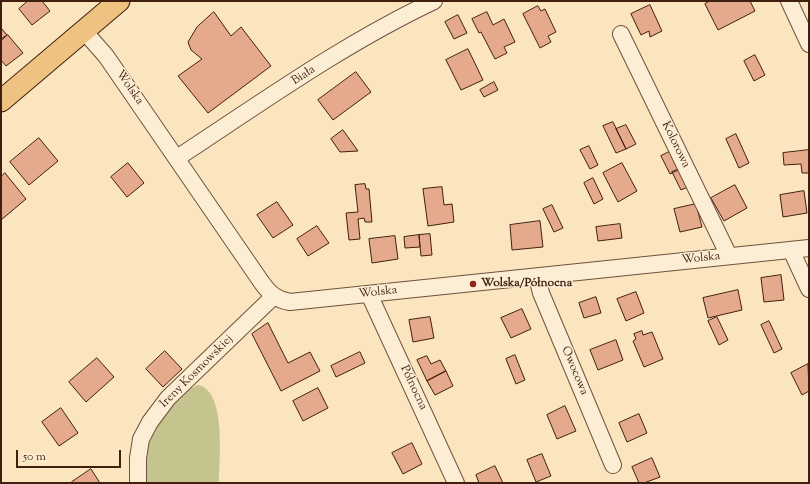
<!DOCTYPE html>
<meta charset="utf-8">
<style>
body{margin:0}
#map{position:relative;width:810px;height:484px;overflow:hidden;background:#fbe5bf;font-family:"Sorts Mill Goudy",serif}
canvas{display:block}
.frame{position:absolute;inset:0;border:2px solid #411f0f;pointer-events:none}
.scale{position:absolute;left:16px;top:450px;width:105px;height:18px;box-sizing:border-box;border:2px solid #411f0f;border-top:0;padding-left:5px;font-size:12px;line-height:14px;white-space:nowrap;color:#411f0f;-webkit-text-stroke:3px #fceed5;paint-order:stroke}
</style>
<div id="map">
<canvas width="810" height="484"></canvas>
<div class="frame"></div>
<div class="scale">50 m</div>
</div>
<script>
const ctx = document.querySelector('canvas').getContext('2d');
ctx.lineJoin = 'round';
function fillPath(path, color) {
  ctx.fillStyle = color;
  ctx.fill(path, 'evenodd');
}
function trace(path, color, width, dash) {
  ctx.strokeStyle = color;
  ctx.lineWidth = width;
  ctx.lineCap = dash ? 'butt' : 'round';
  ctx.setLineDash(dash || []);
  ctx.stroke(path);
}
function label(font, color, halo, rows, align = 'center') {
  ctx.font = font + ' "Sorts Mill Goudy",serif';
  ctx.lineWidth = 3;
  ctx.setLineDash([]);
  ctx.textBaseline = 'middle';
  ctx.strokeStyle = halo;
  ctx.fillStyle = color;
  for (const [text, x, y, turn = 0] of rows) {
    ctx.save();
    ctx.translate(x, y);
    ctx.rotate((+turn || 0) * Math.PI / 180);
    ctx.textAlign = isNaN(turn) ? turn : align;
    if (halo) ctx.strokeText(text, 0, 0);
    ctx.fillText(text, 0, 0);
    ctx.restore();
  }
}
const green = new Path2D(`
 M198 385C227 391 219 460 219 483H145C143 449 153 424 178 400 185 394 190 388 198 385Z`);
const building = new Path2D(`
 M28 1H42L50 11 32 25 19 9Z
 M710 1H750L755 11 718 30 705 4Z
 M650 5 662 31 650 37 649 31 641 35 631 14Z
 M538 6 541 11 545 9 556 32 548 36 551 42 540 48 523 14Z
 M214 12 231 36 241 27 271 66 208 113 178 76 202 59 191 50 188 42 197 27Z
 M487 12 493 25 504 19 515 42 504 47 507 53 495 59 481 32 479 33 472 19Z
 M458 15 467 33 454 39 445 22Z
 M1 28 7 35 1 39Z
 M8 35 23 53 6 66 1 60V41Z
 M468 49 483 80 461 90 446 60Z
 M755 55 765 75 754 81 744 61Z
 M356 72 371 92 333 120 318 100Z
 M494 82 498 90 484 97 480 90Z
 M613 122 626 149 616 153 603 126Z
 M626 125 636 144 626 149 616 129Z
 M343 130 358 151 340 152 331 139Z
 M736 134 749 163 739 168 726 139Z
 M39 138 58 161 29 185 10 162Z
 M589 146 598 165 590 169 580 150Z
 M673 150 682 168 670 174 661 156Z
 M809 150V173H802L801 164 784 165 783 153Z
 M128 163 144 183 127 197 111 177Z
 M622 163 637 191 618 202 603 173Z
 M682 168 690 186 681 190 672 172Z
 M5 173 26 199 1 220V177Z
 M593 178 603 199 594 204 584 183Z
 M365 184 366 189H369L372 222H365L364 218 358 219 360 239 349 240 346 213 358 212 355 185Z
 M735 185 747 208 724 221 711 198Z
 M442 187 444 205 452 204 454 222 428 226 423 189Z
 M804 191 807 213 783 217 780 195Z
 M277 202 293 225 273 238 257 215Z
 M696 204 702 227 680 232 674 209Z
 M552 205 563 228 554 232 543 209Z
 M540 221 543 247 512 250 510 225Z
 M620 224 622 238 598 241 596 227Z
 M317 226 329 243 308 256 297 239Z
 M430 234 432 255 421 256 419 235Z
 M419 235 420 247 405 248 404 237Z
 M395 236 398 259 372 263 369 239Z
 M781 275 784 300 764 302 761 278Z
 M738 290 742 310 708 318 703 298Z
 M636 292 644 313 626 321 617 299Z
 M596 297 601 313 584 318 579 303Z
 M522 309 531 329 511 338 501 318Z
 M430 317 434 338 413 342 409 320Z
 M717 317 728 340 719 345 708 321Z
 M769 321 782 349 774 353 761 325Z
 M268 323 288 363 310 352 320 371 281 391 252 334Z
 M642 331 643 335 652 332 663 359 644 367 633 341 636 339 634 334Z
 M616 340 623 360 598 370 590 350Z
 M165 351 182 369 163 387 146 369Z
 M360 352 365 363 336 377 331 366Z
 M515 355 525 380 516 384 506 359Z
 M427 356 431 364 440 360 446 371 427 381 417 360Z
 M97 358 114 377 86 402 69 382Z
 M808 364 809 391 802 395 791 373Z
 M446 371 453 386 435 395 427 381Z
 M318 388 328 408 303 421 293 401Z
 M565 406 576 431 557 439 547 415Z
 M61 408 78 433 59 446 42 422Z
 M639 414 647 433 627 442 619 423Z
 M412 443 422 464 403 474 392 453Z
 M542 454 551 476 536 482 527 460Z
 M652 458 660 477 644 483H639L632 467Z
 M495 466 503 483H479L476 475Z
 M91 469 100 483H73L72 482Z`);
const minor = new Path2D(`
 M789 1 809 44
 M84 31 106 56 262 283C270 294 277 300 290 302L809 248
 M621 34 729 256
 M177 158C261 103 343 44 434 1
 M791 250 809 289
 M537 277 541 293 613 465
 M369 294 456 483
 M138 483V458L141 439 150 422 168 398 274 296`);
const major = new Path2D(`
 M1 101 119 1`);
const markers = [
 [473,284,4,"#8f2418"]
];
const streetNames = [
 ["Biała",304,76,-33],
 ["Wolska",129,88,55],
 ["Kolorowa",675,145,64],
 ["Wolska",701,259,-6],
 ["Wolska",378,293,-6],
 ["Owocowa",574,371,67],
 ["Ireny Kosmowskiej",197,372,-45],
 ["Północna",413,388,65]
];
const poiNames = [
 ["Wolska/Północna",481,284]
];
fillPath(green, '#c5c38e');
fillPath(building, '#e5a98b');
trace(building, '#411f0f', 1);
trace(minor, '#70503b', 18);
trace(major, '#411f0f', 23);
trace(minor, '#fceed5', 16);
trace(major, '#eec280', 21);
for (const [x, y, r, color] of markers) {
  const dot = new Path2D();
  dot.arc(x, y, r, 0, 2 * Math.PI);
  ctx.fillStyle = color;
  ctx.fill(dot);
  trace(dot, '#fceed5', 1.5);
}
label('12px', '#411f0f', '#fceed5', streetNames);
label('bold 12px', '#411f0f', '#fceed5', poiNames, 'left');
</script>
